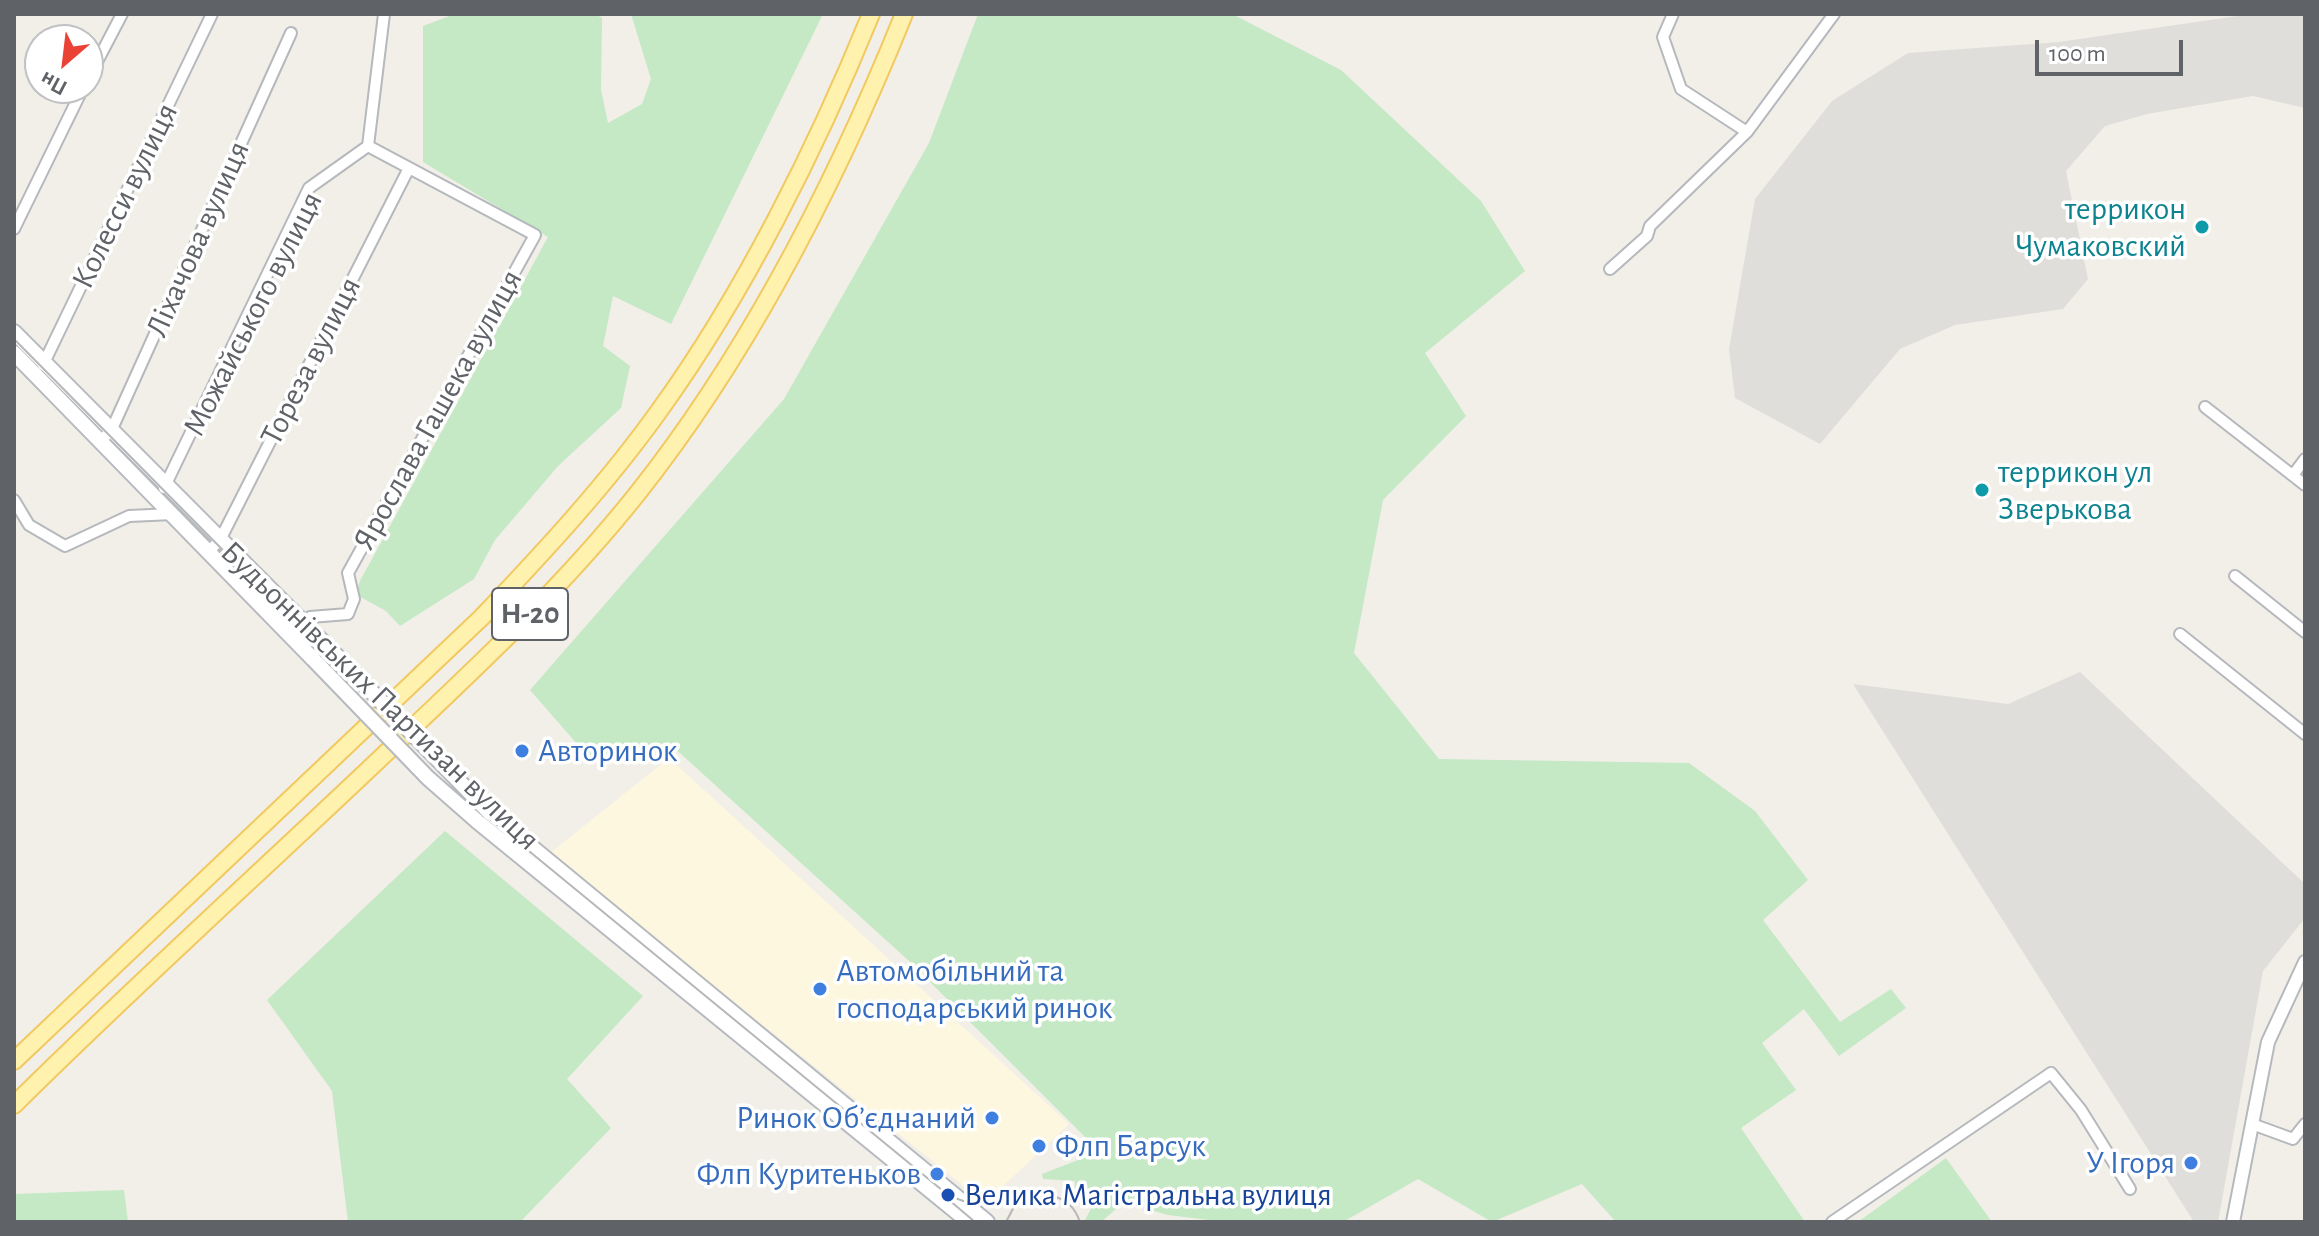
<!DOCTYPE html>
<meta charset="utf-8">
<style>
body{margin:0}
#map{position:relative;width:2319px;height:1236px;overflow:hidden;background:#f1efe8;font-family:"Alegreya Sans",sans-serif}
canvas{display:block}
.frame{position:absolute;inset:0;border:16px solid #5f6368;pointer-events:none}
.north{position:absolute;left:24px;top:24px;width:80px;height:80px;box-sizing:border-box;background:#fff;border:2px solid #bfc1c3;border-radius:50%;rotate:208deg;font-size:22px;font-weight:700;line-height:32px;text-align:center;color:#5f6368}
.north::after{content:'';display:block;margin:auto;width:28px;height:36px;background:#ea4335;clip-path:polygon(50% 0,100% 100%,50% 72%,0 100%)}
.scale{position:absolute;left:2035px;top:40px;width:148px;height:36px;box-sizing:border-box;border:4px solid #5f6368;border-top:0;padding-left:10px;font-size:24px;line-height:28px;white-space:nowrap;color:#5f6368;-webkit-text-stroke:6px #fff;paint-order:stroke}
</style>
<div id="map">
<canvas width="2319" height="1236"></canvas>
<div class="frame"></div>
<div class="north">Пн</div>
<div class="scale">100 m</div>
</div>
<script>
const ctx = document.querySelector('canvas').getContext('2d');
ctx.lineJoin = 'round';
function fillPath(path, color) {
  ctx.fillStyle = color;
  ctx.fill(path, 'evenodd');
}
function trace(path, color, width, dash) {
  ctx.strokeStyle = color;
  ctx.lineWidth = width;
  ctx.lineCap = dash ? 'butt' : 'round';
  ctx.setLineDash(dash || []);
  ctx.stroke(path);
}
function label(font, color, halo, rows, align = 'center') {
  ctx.font = font + ' "Alegreya Sans",sans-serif';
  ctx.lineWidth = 7;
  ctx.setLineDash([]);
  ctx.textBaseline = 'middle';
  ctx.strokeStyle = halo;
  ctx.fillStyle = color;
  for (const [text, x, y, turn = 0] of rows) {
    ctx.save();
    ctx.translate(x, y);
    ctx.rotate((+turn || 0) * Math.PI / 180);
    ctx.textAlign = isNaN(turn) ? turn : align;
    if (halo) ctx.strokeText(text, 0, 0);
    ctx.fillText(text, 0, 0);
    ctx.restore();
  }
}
const commercial = new Path2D(`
 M669 758 1069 1124 985 1203 549 854Z`);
const industrial = new Path2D(`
 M2251 14H2305V108L2253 96 2147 114 2105 126 2066 171 2088 279 2063 309 1955 325 1900 349 1820 444 1735 398 1729 349 1755 199 1832 101 1908 53 2059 42Z
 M2080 672 2305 884V918L2263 971 2218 1222H2194L1853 684 2008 704Z`);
const green = new Path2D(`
 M455 14H595L602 18 601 90 608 123 642 104 651 79 631 14H823L671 324 613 296 603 346 630 366 621 408 558 466 495 540 474 579 400 626 386 611 355 594 361 579 548 237 423 162V26Z
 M978 14H1232L1341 70 1481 201 1525 271 1425 353 1466 416 1383 500 1354 653 1439 759 1689 763 1755 811 1808 880 1763 920 1840 1022 1891 989 1906 1008 1839 1056 1804 1009 1762 1043 1796 1090 1741 1128 1805 1222H1616L1582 1184 1492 1222 1418 1179 1343 1222H1225L1168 1215 1124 1202 1101 1222H1084L1096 1199 1085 1205 1078 1204 1074 1198 1075 1181 1043 1179 1042 1174 1086 1157 1088 1140 909 961 671 745 591 760 530 690 784 399 929 143Z
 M445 831 643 996 567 1079 611 1128 520 1222H348L332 1091 267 1000Z
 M1946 1158 1992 1222H1858Z
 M124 1190 128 1222H14V1194Z`);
const minor = new Path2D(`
 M1673 14 1663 37 1681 89 1747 132
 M88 79 122 14
 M14 229 83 88
 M1610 269 1647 236 1650 226 1747 132 1834 14
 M43 365 212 14
 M2205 407 2305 485
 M100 441 111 431 291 33
 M2293 475 2305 459
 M164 488 309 188 368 146
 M14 500 29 525 65 546 129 516 173 514
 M209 551 220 540 409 168
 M2235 576 2305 632
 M284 628 303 624 310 617 348 614 354 599 348 573 535 235 368 146 384 14
 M2180 634 2305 734
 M2252 1124 2293 1139 2305 1124
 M1832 1222 2051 1073 2081 1110 2130 1189`);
const tertiary = new Path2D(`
 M2233 1222 2268 1042 2305 962`);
const secondary = new Path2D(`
 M14 332 326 645
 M14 353 313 659
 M489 812 987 1222
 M477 821 969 1222`);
const primary = new Path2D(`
 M14 1061 481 618C544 552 606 485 659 411 743 295 817 147 871 14
 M14 1105C136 984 264 869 388 751 475 669 562 588 637 494 748 354 837 180 904 14`);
const tram = new Path2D(`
 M14 339 485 815 948 1195C960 1200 972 1205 985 1205 1015 1206 1064 1175 1080 1222
 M949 1200 975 1222
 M1006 1222 1018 1199`);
const secondaryBridge = new Path2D(`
 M326 645 489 812
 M313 659 428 778 477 821`);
const markers = [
 [2202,227,8,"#0f9aa8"],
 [1982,490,8,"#0f9aa8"],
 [522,751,8,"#3f7fe0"],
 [820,989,8,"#3f7fe0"],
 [992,1118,8,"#3f7fe0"],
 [1039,1146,8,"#3f7fe0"],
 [2191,1163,8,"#3f7fe0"],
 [937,1174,8,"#3f7fe0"],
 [948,1195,8,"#1a4fb4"]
];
const shields = [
 [530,614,76]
];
const shieldNames = [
 ["Н-20",530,614]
];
const streetNames = [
 ["Колесси вулиця",125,196,-64],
 ["Ліхачова вулиця",198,239,-66],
 ["Можайського вулиця",253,314,-63],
 ["Тореза вулиця",311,361,-63],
 ["Ярослава Гашека вулиця",438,410,-61],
 ["Будьоннівських Партизан вулиця",380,696,44]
];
const cultureNames = [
 ["террикон",2186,209],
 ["Чумаковский",2186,246],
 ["террикон ул",1998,472,"left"],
 ["Зверькова",1998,509,"left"]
];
const shopNames = [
 ["Авторинок",538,751],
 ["Автомобільний та",836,971],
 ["господарський ринок",836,1008],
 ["Ринок Обʼєднаний",976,1118,"right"],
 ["Флп Барсук",1055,1146],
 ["У Ігоря",2175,1163,"right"],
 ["Флп Куритеньков",921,1174,"right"]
];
const transitNames = [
 ["Велика Магістральна вулиця",964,1195]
];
fillPath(commercial, '#fef7e0');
fillPath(industrial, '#e0deda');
fillPath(green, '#c5e8c5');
trace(minor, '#b5b8bc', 14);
trace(tertiary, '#b5b8bc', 16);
trace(secondary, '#b6babf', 18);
trace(primary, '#f2c960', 20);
trace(minor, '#fff', 10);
trace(tertiary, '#fff', 12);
trace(secondary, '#fff', 14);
trace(primary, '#fff2af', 16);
trace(tram, '#b6b7b8', 2);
trace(secondaryBridge, '#b6babf', 18, []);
trace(secondaryBridge, '#fff', 14);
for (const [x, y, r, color] of markers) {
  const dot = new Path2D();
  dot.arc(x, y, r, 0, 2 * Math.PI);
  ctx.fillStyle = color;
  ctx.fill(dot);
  trace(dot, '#fff', 3);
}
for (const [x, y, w] of shields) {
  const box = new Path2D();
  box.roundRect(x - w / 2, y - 26, w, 52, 6);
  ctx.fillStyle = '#fff';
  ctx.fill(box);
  trace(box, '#5f6368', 2);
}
label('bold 30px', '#5f6368', null, shieldNames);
label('32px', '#5f6368', '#fff', streetNames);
label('32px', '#0d838f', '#fff', cultureNames, 'right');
label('32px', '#366cbe', '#fff', shopNames, 'left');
label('32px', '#164399', '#fff', transitNames, 'left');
</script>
